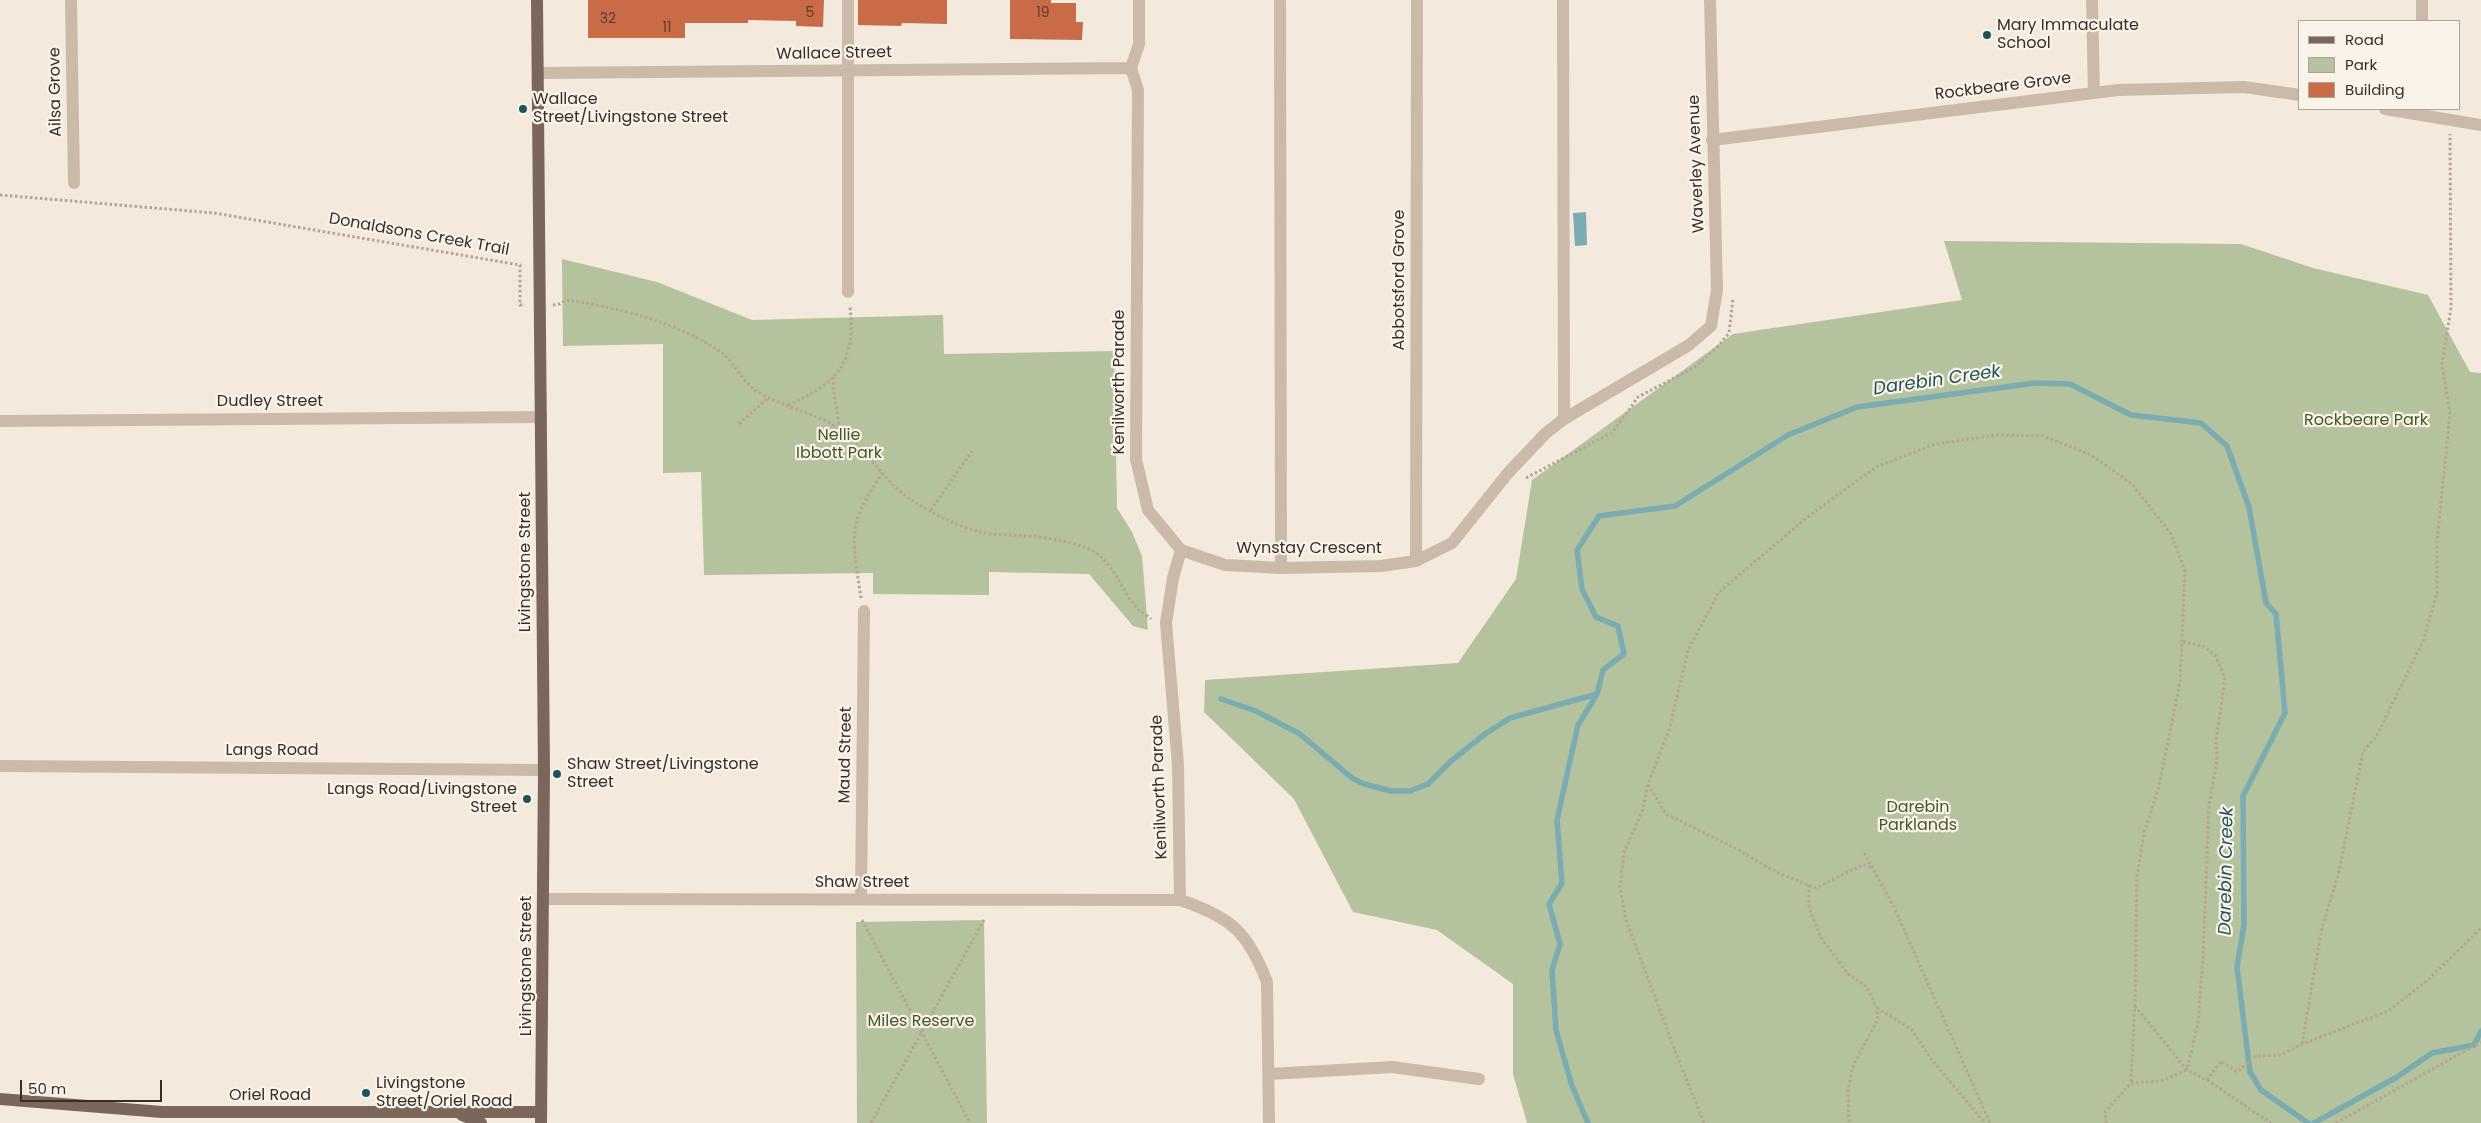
<!DOCTYPE html>
<style>
body{margin:0}
#map{position:relative;width:2481px;height:1123px;overflow:hidden;background:#f3eadd;font-family:Poppins,sans-serif}
canvas{display:block}
.legend{position:absolute;left:2298px;top:20px;width:162px;height:90px;box-sizing:border-box;background:#faf3ea;border:1px solid #aca49d;margin:0;padding:6px 9px;list-style:none;font-size:15px;color:#382e29}
.legend li{display:flex;align-items:center;gap:10px;height:25px}
.legend b{width:25px;border:1px solid #aca49d}
.scale{position:absolute;left:20px;top:1080px;width:142px;height:22px;box-sizing:border-box;border:2px solid #382e29;border-top:0;padding-left:6px;font-size:15px;line-height:18px;white-space:nowrap;color:#382e29;-webkit-text-stroke:4px #faf3ea;paint-order:stroke}
</style>
<div id="map">
<canvas width="2481" height="1123"></canvas>
<ul class="legend">
<li><b style="height:6px;background:#7a665a"></b>Road</li>
<li><b style="height:14px;background:#b4c29d"></b>Park</li>
<li><b style="height:14px;background:#c86b46"></b>Building</li>
</ul>
<div class="scale">50 m</div>
</div>
<script>
const ctx = document.querySelector('canvas').getContext('2d');
ctx.lineJoin = 'round';
function fillPath(path, color) {
  ctx.fillStyle = color;
  ctx.fill(path, 'evenodd');
}
function trace(path, color, width, dash) {
  ctx.strokeStyle = color;
  ctx.lineWidth = width;
  ctx.lineCap = dash ? 'butt' : 'round';
  ctx.setLineDash(dash || []);
  ctx.stroke(path);
}
function label(font, color, halo, rows, align = 'center') {
  ctx.font = font + ' Poppins,sans-serif';
  ctx.lineWidth = 4.5;
  ctx.setLineDash([]);
  ctx.textBaseline = 'middle';
  ctx.strokeStyle = halo;
  ctx.fillStyle = color;
  for (const [text, x, y, turn = 0] of rows) {
    ctx.save();
    ctx.translate(x, y);
    ctx.rotate((+turn || 0) * Math.PI / 180);
    ctx.textAlign = isNaN(turn) ? turn : align;
    if (halo) ctx.strokeText(text, 0, 0);
    ctx.fillText(text, 0, 0);
    ctx.restore();
  }
}
const green = new Path2D(`
 M1944 241 2241 244 2313 268 2428 295 2470 372 2481 373V1123H1527L1513 1074V984L1437 930 1353 912 1294 799 1204 712 1205 680 1458 663 1516 579 1532 480 1733 334 1962 300Z
 M562 259 657 282 752 320 943 315 944 354 1114 351 1117 508 1132 532 1142 556 1148 630 1133 626 1089 574 989 572V595L873 594V573L704 575 701 472 663 473V344L563 346Z
 M984 920 987 1123H857L856 922Z`);
const water = new Path2D(`
 M1586 212 1587 245 1575 246 1573 213Z`);
const stream = new Path2D(`
 M1221 699 1256 711 1300 734 1352 778 1364 784 1391 791H1410L1428 784 1451 761 1485 734 1510 718 1597 694
 M1588 1123 1572 1086 1556 1030 1552 970 1560 944 1549 904 1562 883 1557 820 1578 725 1597 694 1603 670 1624 654 1618 626 1596 617 1582 589 1577 550 1599 516 1675 506 1788 435 1857 407 2035 383 2070 384 2131 415 2201 423 2227 446 2249 507 2266 603 2276 614 2285 713 2243 796 2244 925 2237 967 2250 1072 2261 1090 2308 1123
 M2314 1123 2397 1077 2432 1053 2474 1045 2481 1031`);
const building = new Path2D(`
 M588 0H824L823 27 796 26V21L748 20V23H685V38H588Z
 M858 0H947V24L902 23 901 26 858 25Z
 M1010 0H1051V3H1076V22H1083L1082 40 1010 39Z`);
const path = new Path2D(`
 M0 195 214 213 520 265V305H525
 M553 305 560 304 566 300C617 307 681 323 722 353 735 363 742 381 755 390 784 409 819 412 846 434 869 453 885 482 910 499 931 513 960 528 985 533 993 535 1003 534 1011 535 1036 536 1075 540 1096 553 1115 566 1122 591 1136 607 1140 612 1147 615 1151 619
 M834 377 833 387 840 430
 M788 405C838 383 856 363 850 307
 M739 424 769 397
 M1526 478 1613 432 1638 397 1697 366 1720 344 1729 333 1733 299
 M931 510 972 451
 M861 598C858 574 851 548 856 524 860 506 873 488 883 472
 M2183 642 2203 646 2215 655 2225 678 2216 741 2217 760 2209 805 2203 958 2198 1023 2187 1070
 M1648 785 1642 812 1624 852 1620 887 1626 920 1676 1053 1704 1123
 M1864 853 1893 905 1990 1123
 M1871 867 1862 865 1816 888 1776 872 1733 847 1666 814 1648 784 1669 730 1688 650 1719 592 1810 515 1876 467 1935 444 1997 435 2043 436 2091 455 2132 484 2171 534 2185 571 2180 682 2159 786 2144 833 2137 877 2135 1000 2131 1083
 M1809 885V908L1821 938 1848 974 1867 987 1877 1008 1878 1019 1852 1068 1848 1091 1849 1123
 M862 920 970 1123
 M2135 1006 2187 1070 2207 1080 2271 1123
 M1877 1008 1911 1029 1931 1059 1985 1123
 M2302 1044 2322 927 2338 876 2363 752 2377 735 2423 641 2437 593V541L2450 414 2442 364 2451 308 2450 134
 M2207 1080 2221 1061 2237 1072 2256 1056 2281 1055 2302 1044 2388 1011 2428 980 2481 928
 M871 1123 984 920
 M2106 1123 2105 1112 2131 1083 2161 1081 2187 1070
 M2336 1123 2481 1042`);
const minor = new Path2D(`
 M71 0 74 183
 M848 0V292
 M1139 0V44L1131 68 1138 90 1136 459 1148 510 1181 550
 M1280 0 1281 568
 M1563 0 1564 419
 M2092 0 2094 93
 M2422 0V21
 M538 73 1131 68
 M2385 109 2481 125
 M1712 140 2118 90 2244 87 2300 95
 M0 421 541 417
 M1181 550 1225 565 1281 568 1381 566 1416 561 1452 543 1508 473 1546 433 1564 419 1689 345 1711 326 1717 290 1710 0
 M1416 561 1417 0
 M0 766 544 770
 M543 899 1180 900C1231 917 1248 932 1267 982L1269 1123
 M861 899 864 611
 M1180 900 1178 765 1166 623 1173 578 1181 550
 M1270 1074 1392 1067 1479 1079`);
const major = new Path2D(`
 M537 0 544 770 541 1123
 M0 1099 162 1112H541
 M462 1115 481 1123`);
const markers = [
 [1987,35,5,"#1d545b"],
 [523,109,5,"#1d545b"],
 [557,774,5,"#1d545b"],
 [527,799,5,"#1d545b"],
 [366,1093,5,"#1d545b"]
];
const numberNames = [
 ["5",810,13],
 ["19",1043,13],
 ["32",608,19],
 ["11",667,28]
];
const poiNames = [
 ["Mary Immaculate",1997,26],
 ["School",1997,44],
 ["Wallace",533,100],
 ["Street/Livingstone Street",533,118],
 ["Shaw Street/Livingstone",567,765],
 ["Street",567,783],
 ["Langs Road/Livingstone",517,790,"right"],
 ["Street",517,808,"right"],
 ["Livingstone",376,1084],
 ["Street/Oriel Road",376,1102]
];
const streetNames = [
 ["Wallace Street",834,54,-1],
 ["Rockbeare Grove",2003,87,-7],
 ["Ailsa Grove",56,92,-91],
 ["Waverley Avenue",1697,164,-92],
 ["Donaldsons Creek Trail",419,235,10],
 ["Abbotsford Grove",1400,280,-90],
 ["Kenilworth Parade",1120,382,-90],
 ["Dudley Street",270,402],
 ["Wynstay Crescent",1309,549],
 ["Livingstone Street",526,562,-90],
 ["Langs Road",272,751],
 ["Maud Street",846,755,-89],
 ["Kenilworth Parade",1160,787,-92],
 ["Shaw Street",862,883],
 ["Livingstone Street",527,966,-90],
 ["Oriel Road",270,1096]
];
const parkNames = [
 ["Rockbeare Park",2366,421],
 ["Nellie",839,436],
 ["Ibbott Park",839,454],
 ["Darebin",1918,808],
 ["Parklands",1918,826],
 ["Miles Reserve",921,1022]
];
const waterNames = [
 ["Darebin Creek",1937,381,-8],
 ["Darebin Creek",2227,871,-89]
];
fillPath(green, '#b4c29d');
fillPath(water, '#7bacb1');
trace(stream, '#7bacb1', 5.5);
fillPath(building, '#c86b46');
trace(path, '#b7a493', 3, [2.5, 2.5]);
trace(minor, '#cbbaa9', 12);
trace(major, '#7a665a', 12);
for (const [x, y, r, color] of markers) {
  const dot = new Path2D();
  dot.arc(x, y, r, 0, 2 * Math.PI);
  ctx.fillStyle = color;
  ctx.fill(dot);
  trace(dot, '#faf3ea', 2);
}
label('14px', '#5c3d30', null, numberNames);
label('16px', '#382e29', '#faf3ea', poiNames, 'left');
label('16px', '#382e29', '#faf3ea', streetNames);
label('16px', '#46572c', '#faf3ea', parkNames);
label('italic 18px', '#1d545b', '#faf3ea', waterNames);
</script>
